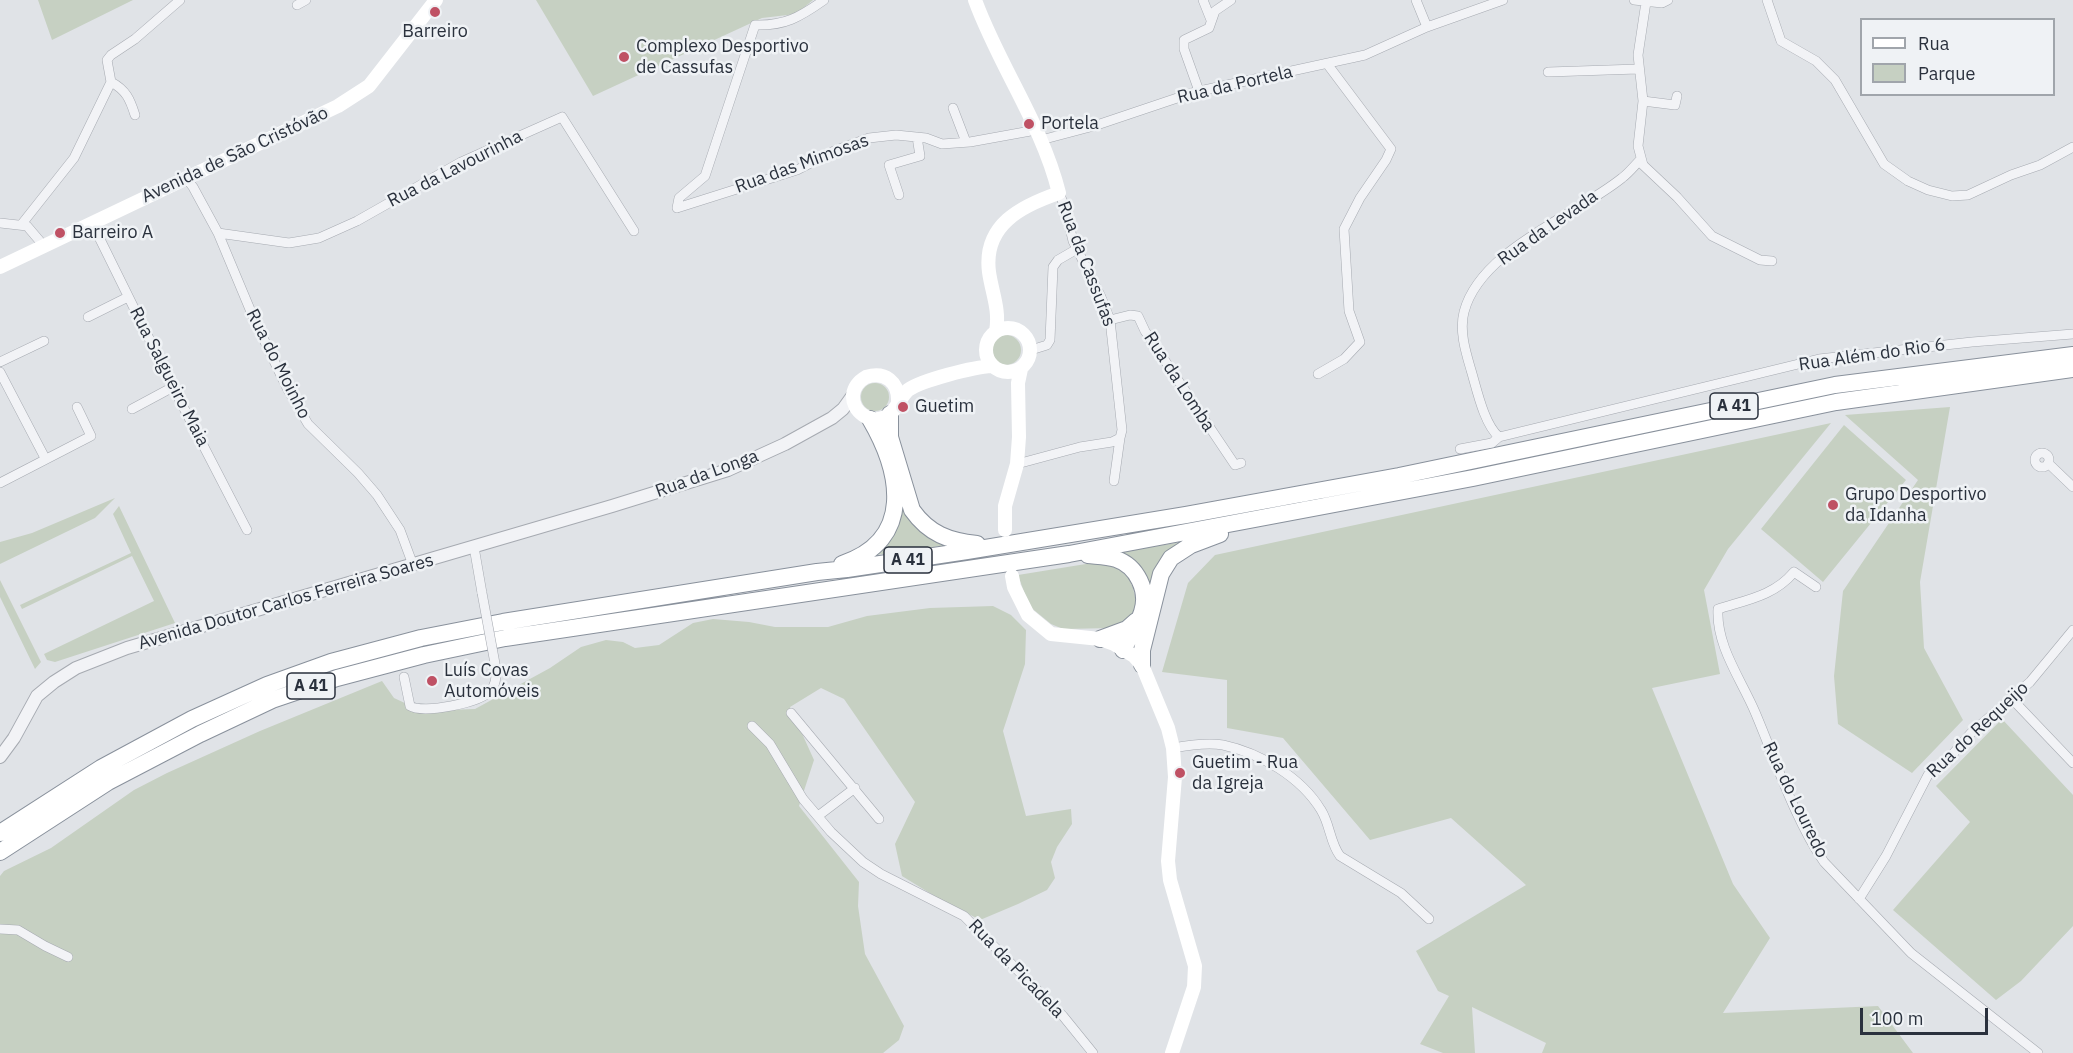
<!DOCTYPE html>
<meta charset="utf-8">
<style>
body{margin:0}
#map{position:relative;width:2073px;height:1053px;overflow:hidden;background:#e0e3e7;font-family:"IBM Plex Sans",sans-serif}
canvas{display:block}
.legend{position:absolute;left:1860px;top:18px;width:195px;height:78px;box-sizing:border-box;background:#eff2f5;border:2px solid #a0a5ab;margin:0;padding:8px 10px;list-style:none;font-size:18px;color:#2a313d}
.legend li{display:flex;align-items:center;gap:12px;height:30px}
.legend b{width:30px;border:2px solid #a0a5ab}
.scale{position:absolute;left:1860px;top:1008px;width:128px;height:27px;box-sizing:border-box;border:3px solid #2a313d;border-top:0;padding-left:8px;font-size:18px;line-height:21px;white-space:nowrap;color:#2a313d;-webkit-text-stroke:4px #eff2f5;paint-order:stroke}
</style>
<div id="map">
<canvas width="2073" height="1053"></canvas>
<ul class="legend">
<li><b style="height:8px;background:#fff"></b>Rua</li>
<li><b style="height:16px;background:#c6d0c2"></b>Parque</li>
</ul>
<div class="scale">100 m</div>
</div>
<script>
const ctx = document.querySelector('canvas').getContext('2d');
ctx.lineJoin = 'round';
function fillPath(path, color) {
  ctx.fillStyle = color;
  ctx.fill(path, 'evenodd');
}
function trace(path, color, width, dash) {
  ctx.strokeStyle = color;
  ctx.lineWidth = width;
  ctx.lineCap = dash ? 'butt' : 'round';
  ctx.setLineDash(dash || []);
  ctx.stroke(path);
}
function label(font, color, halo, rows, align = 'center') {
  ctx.font = font + ' "IBM Plex Sans",sans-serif';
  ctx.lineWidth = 5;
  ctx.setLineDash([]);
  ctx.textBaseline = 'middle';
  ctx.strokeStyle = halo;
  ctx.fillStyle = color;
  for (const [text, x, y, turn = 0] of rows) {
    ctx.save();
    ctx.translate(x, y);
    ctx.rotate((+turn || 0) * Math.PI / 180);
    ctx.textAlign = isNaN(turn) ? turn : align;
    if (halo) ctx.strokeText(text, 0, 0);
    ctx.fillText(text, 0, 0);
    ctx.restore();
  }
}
const green = new Path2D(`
 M38 0H133L52 40Z
 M536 0H813L796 14 762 18 593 96Z
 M991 350a15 15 0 1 1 30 0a15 15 0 1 1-30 0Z
 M861 397a14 14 0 1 1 28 0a14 14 0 1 1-28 0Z
 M1950 407 1920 582 1924 648 1963 720 1912 773 1838 724 1834 676 1843 591 1918 480 1845 415Z
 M1831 423 1728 549 1704 590 1720 674 1652 688 1733 884 1770 938 1723 1013 1878 1006 1913 1053H1542L1546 1043 1472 1007 1475 1053H1443L1420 1044 1449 996 1438 991 1416 951 1526 885 1451 818 1370 840 1283 738 1227 728V680L1162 672 1188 583 1215 555Z
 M1844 425 1906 480 1823 582 1761 529Z
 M115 498 95 518 0 564V542L32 533Z
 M900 499 948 545 868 556Z
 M119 506 175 623 55 662 47 660 44 654 154 601 132 556 22 609 20 605 131 553 113 514Z
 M1182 542 1150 586 1114 553Z
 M1092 563C1123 566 1134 575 1136 607L1127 622 1113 628 1063 629 1051 624 1029 606 1018 575Z
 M0 580 41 662 35 669 0 597Z
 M993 606 1011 615 1026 630 1025 664 1003 731 1026 816 1071 809 1072 824 1057 847 1051 862 1055 878 1047 890 1018 904 980 920 936 897 902 876 895 844 915 802 844 699 821 688 790 707 814 760 799 806 859 882 858 906 865 954 904 1026 899 1040 883 1053H0V876L4 871 51 848 134 790 167 773 260 731 382 681 394 698 422 711 475 709 550 668 581 647 606 640 623 642 635 648 659 645 693 623 713 619 749 622 775 627H828L867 616 930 608Z
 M2002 719 2073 795V926L2021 981 1996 1000 1893 910 1970 822 1936 786Z`);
const minor = new Path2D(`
 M1203 0 1211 20
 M1416 0 1427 27
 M1634 0 1662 3 1668 0
 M1767 0 1781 41 1816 61 1835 80 1884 164 1908 181 1928 190 1952 196 1968 195 2011 175 2040 165 2073 147
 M1646 2 1638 55 1643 101 1638 146 1643 165 1677 197 1712 236 1760 260 1772 261
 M297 5 306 0
 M1548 72 1638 69
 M111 82C126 90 130 99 135 115
 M1199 91 1184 49V40L1209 28 1215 11 1231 0
 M1643 101 1675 105 1677 96
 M953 108 966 142
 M1041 140 1094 126 1195 92 1365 55 1427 27 1503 0
 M186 178 193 187 218 233 254 319 288 390 308 424 358 473 377 495 400 530 413 565
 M899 195 889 165 920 156 917 137
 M677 208 797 170 834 151 869 138 896 135 926 138 942 144 970 142 1036 130
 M677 208 679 198 705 176 755 25C785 26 800 17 824 0
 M0 223 27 226 44 246
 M92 223 173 387 247 530
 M21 225 74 158 111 82 107 60 111 55 135 39 180 0
 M218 233 289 243 319 238 357 221 461 162 562 117 634 231
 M88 317 128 297
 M1110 320 1130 315 1138 316 1145 331 1235 465 1241 463
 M1031 350 1047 345 1050 340 1053 267 1058 260 1077 249
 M0 362 44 341
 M0 372 45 458
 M1318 374 1344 359 1360 342 1349 311 1344 229 1360 198 1386 160 1391 149 1328 65
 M132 409 173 387
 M1499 437C1484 424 1477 390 1471 370 1466 353 1459 331 1464 312 1480 250 1575 216 1622 178 1629 173 1635 165 1641 159
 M1460 449 1492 443 1499 437 1819 359 1972 342 2073 334
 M2035 460a7 7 0 1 1 14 0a7 7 0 1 1-14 0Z
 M2048 463 2073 487
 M1017 464 1080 447 1112 442 1120 438 1122 430 1110 320 1101 297 1073 241 1065 207 1059 193
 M1114 481 1120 438
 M0 483 91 436 77 407
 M474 547 482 593
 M1816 587 1794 572C1774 596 1746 600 1718 609 1716 646 1741 679 1755 712 1775 759 1795 820 1824 862L1911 953 2038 1053
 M404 677 410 706C423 714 480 703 490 691 496 685 496 678 496 669
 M2011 698 2073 763
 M791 713 879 819
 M752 726 770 744 803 799 831 832 863 862 881 874 964 916 1063 1016 1093 1053
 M1173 748C1189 745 1207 742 1223 745 1260 753 1301 777 1321 810 1330 824 1330 843 1340 856L1401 893 1429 919
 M818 816 855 788
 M1859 899 1886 856 1928 775 1952 755 1971 733 2030 682 2073 630
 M0 929 18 930 45 946 68 957`);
const tertiary = new Path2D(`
 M0 757 14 738 37 696 54 682 76 668 127 648 612 506 728 470 785 444 832 418 843 409 853 395`);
const secondary = new Path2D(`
 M975 0C999 66 1042 124 1059 193 1021 206 983 225 989 272 992 293 1000 310 996 331
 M0 267 338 106 369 86 436 0
 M986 350a22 22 0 1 1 44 0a22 22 0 1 1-44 0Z
 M898 402C899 382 885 371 866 377 859 381 854 387 853 395 852 412 870 424 885 417 896 413 899 398 908 390 922 380 974 367 992 366
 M1005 530V506L1017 464 1019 437 1018 383 1021 369
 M1012 576 1014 587 1028 615 1051 634 1100 639 1114 644 1134 656 1142 665 1168 728 1173 748 1175 777 1168 861 1170 880 1195 966 1194 987 1172 1053`);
const motorway = new Path2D(`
 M890 414V437L912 510C929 534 949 541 977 544
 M1088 555C1096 556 1107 556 1116 559 1137 566 1149 591 1142 612 1138 625 1129 638 1123 650
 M842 564C915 540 901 472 870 419
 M1100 639 1127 629 1136 621
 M1142 665V650L1161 574 1171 558 1191 545 1220 534
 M0 833 101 768 192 719 267 685 331 662 421 638 503 622 817 572 847 569 967 551 1186 515 1399 476 1835 385 2073 355
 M0 852 108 782 200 734 272 700 337 678 424 655 505 638 1069 554 1473 478 1836 402 2073 369`);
const minorBridge = new Path2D(`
 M482 593 496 669`);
const markers = [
 [435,12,6,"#bf5164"],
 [624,57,6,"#bf5164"],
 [1029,124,6,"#bf5164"],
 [60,233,6,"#bf5164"],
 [903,407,6,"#bf5164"],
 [1833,505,6,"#bf5164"],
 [432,681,6,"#bf5164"],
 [1180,773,6,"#bf5164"]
];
const shields = [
 [1734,406,48],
 [908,560,48],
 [311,686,48]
];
const shieldNames = [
 ["A 41",1734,406],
 ["A 41",908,560],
 ["A 41",311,686]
];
const poiNames = [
 ["Barreiro",435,32,"center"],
 ["Complexo Desportivo",636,47],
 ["de Cassufas",636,68],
 ["Portela",1041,124],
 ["Barreiro A",72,233],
 ["Guetim",915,407],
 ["Grupo Desportivo",1845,495],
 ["da Idanha",1845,516],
 ["Luís Covas",444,671],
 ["Automóveis",444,692],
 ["Guetim - Rua",1192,763],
 ["da Igreja",1192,784]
];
const streetNames = [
 ["Rua da Portela",1235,85,-13],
 ["Avenida de São Cristóvão",235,155,-25],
 ["Rua das Mimosas",802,164,-20],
 ["Rua da Lavourinha",455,169,-27],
 ["Rua da Levada",1548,228,-35],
 ["Rua da Cassufas",1086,264,69],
 ["Rua Além do Rio 6",1872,355,-8],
 ["Rua do Moinho",278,364,63],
 ["Rua Salgueiro Maia",169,377,63],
 ["Rua da Lomba",1179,382,57],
 ["Rua da Longa",707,474,-20],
 ["Avenida Doutor Carlos Ferreira Soares",286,602,-16],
 ["Rua do Requeijo",1978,730,-43],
 ["Rua do Louredo",1795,800,64],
 ["Rua da Picadela",1016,969,46]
];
fillPath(green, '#c6d0c2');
trace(minor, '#a6aab1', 10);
trace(tertiary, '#a6aab1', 14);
trace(motorway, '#89919c', 18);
trace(minor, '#f2f3f6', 9);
trace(tertiary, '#f2f3f6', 12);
trace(secondary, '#fff', 14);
trace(motorway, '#fff', 16);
trace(minorBridge, '#a6aab1', 10, []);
trace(minorBridge, '#f2f3f6', 9);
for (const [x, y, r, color] of markers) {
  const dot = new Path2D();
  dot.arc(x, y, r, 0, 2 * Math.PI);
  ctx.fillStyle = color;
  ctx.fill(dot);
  trace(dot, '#eff2f5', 2);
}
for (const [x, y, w] of shields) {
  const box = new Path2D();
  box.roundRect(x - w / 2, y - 13, w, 26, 4.5);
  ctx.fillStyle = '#eff2f5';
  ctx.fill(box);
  trace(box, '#2a313d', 1.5);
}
label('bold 16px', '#2a313d', null, shieldNames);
label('18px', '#2a313d', '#eff2f5', poiNames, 'left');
label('18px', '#2a313d', '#eff2f5', streetNames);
</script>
